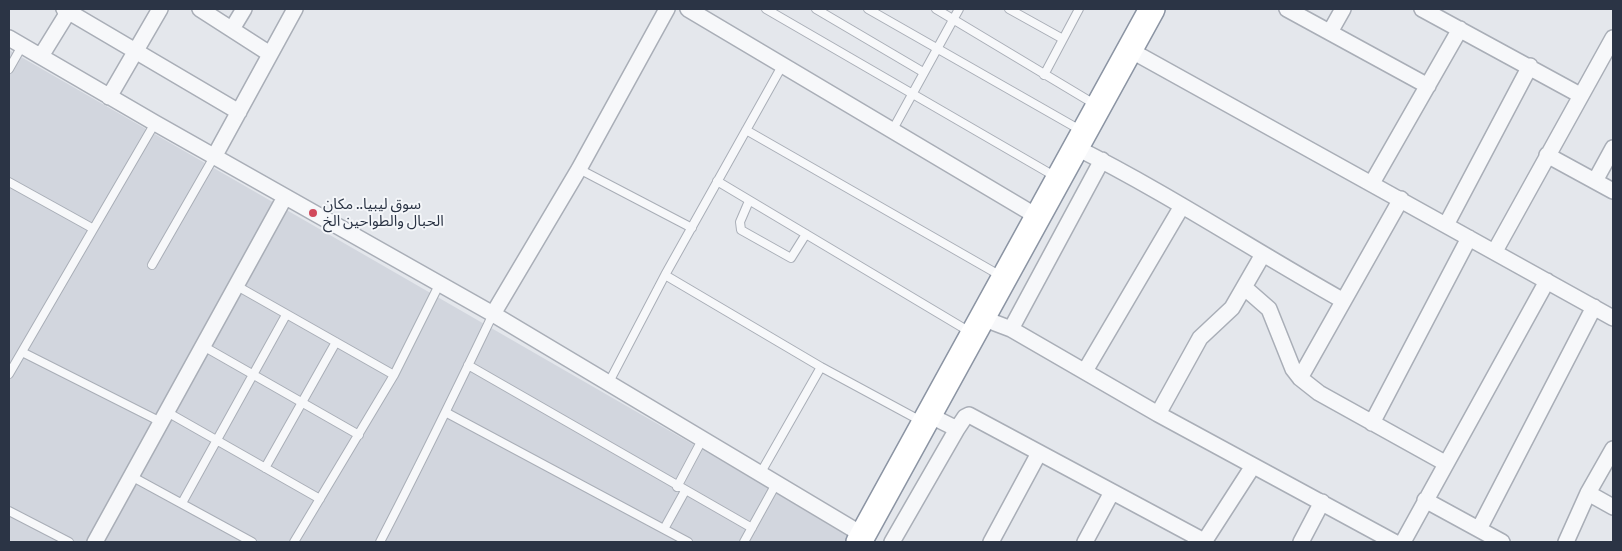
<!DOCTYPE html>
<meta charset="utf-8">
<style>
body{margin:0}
#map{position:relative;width:1622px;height:551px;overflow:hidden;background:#e4e7ec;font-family:Commissioner,sans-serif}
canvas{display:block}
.frame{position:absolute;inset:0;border:10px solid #2b3445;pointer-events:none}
</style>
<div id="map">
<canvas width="1622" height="551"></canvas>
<div class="frame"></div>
</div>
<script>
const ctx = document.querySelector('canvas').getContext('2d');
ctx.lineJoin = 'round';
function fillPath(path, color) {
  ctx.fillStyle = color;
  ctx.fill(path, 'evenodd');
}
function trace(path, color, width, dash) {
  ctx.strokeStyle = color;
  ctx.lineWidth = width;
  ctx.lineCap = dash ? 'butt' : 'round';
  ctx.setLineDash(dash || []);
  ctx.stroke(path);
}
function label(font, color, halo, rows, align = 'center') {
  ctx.font = font + ' Commissioner,"Noto Sans Arabic",sans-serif';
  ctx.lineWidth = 4;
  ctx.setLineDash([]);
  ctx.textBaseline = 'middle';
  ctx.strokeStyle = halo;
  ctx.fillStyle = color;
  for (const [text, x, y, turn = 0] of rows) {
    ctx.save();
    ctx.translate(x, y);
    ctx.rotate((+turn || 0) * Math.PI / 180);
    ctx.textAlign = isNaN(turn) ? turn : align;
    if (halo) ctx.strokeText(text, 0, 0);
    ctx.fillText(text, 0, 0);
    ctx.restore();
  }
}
const built = new Path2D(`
 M9 50 852 536 848 542H9Z`);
const service = new Path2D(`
 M766 9 1056 177
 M816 9 923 72
 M868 9 1082 131
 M936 9 1096 105
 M1009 9 1063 39
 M9 69 22 46
 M1044 75 1079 9
 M746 130 1001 276
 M892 131 959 9
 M579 169 692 228
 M717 181 970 332
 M9 182 92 228
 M749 201 740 222 741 230 791 258 806 234
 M152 265 214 157
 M665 275 821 367 921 421
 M237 286 394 375
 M203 346 359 435
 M22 352 161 422
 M468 365 752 528
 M9 374 155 123
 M608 384 665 275 782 66
 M167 412 320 499
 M447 413 688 542
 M265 468 336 342
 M760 474 821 367
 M131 476 252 542
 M677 487 702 440
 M182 503 286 315
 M9 511 69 542
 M664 529 685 491
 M294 542 394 375 439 285
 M380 542C419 467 456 391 493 314
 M744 542 776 484`);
const minor = new Path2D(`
 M64 9 239 112
 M200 9 270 54
 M688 9 1038 217
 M1287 9 1428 86
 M1422 9 1580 95
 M232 29 244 9
 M1330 32 1343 9
 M9 38 155 123 493 314 863 535
 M1130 50 1613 318
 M41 56 70 9
 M109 97 160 9
 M1075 147C1167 193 1253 250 1342 300
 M1547 155 1613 191
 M214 157 295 9
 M1595 181 1613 148
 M1372 183 1460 29
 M1446 225 1530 66
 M1495 251 1613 38
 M1245 288 1269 309 1293 369 1300 378 1319 393 1445 463
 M493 314 579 169 667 9
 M982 318 1011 329 1158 414 1394 542
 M1011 329 1102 160
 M1085 371 1182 206
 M1300 378 1401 199
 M927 414 957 429
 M1158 414 1200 338 1232 308 1262 256
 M1372 423 1469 238
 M1588 493 1613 507
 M1425 500 1502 542
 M1479 529 1594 307
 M95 542 285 197
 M892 542 957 429 965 417 969 415 1204 541
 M991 542 1039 453
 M1085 542 1112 492
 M1204 542 1253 466
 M1301 542 1322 502
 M1403 542 1547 281
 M1566 542 1588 493 1613 449`);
const trunk = new Path2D(`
 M859 542 1152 9`);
const markers = [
 [313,213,5,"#d1495b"]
];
const poiNames = [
 ["سوق ليبيا.. مكان",323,204],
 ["الحبال والطواحين الخ",323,221]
];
fillPath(built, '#d2d6de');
trace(service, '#a9aeb7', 10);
trace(minor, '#a9aeb7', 18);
trace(trunk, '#8b94a3', 28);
trace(service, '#f7f8fa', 8);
trace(minor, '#f7f8fa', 15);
trace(trunk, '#fff', 25);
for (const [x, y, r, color] of markers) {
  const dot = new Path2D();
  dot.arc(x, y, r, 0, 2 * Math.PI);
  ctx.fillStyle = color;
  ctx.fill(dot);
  trace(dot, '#f4f6f9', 2);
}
label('15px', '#2b3445', '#f4f6f9', poiNames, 'left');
</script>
